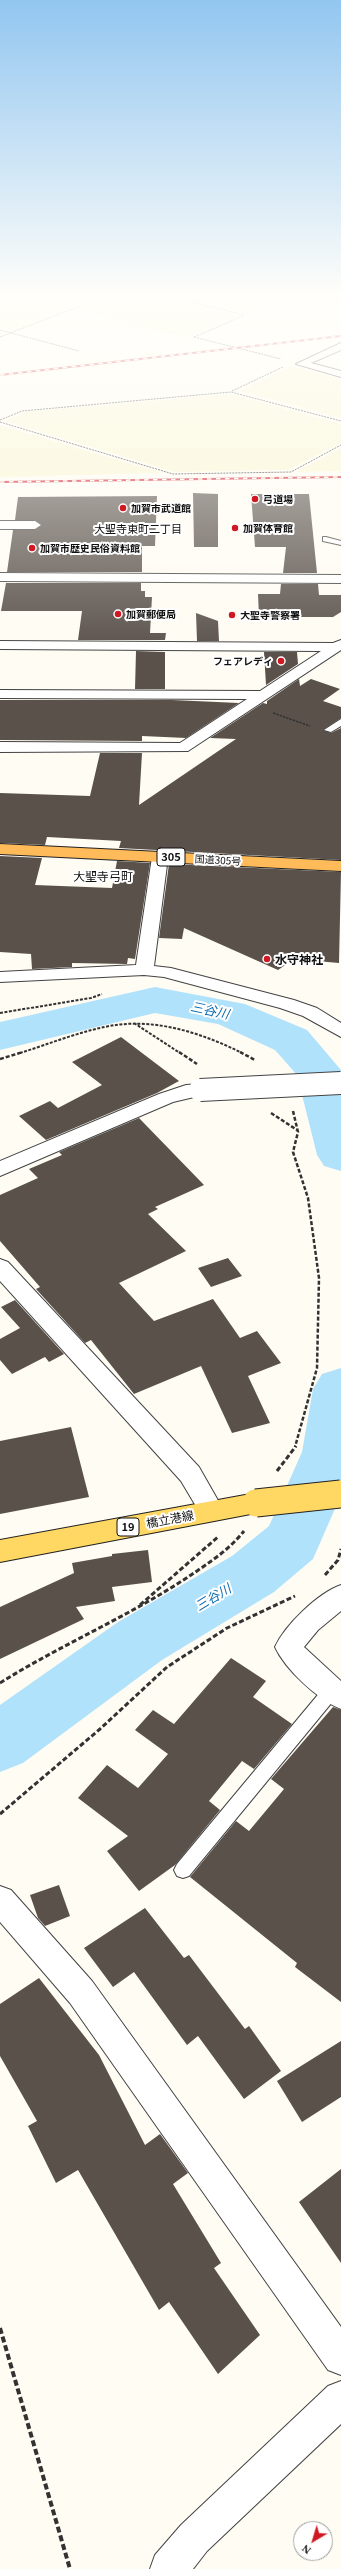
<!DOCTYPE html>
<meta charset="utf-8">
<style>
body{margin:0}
#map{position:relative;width:341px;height:2569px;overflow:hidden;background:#fffcf3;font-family:Georgia,serif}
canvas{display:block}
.north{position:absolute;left:293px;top:2521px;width:40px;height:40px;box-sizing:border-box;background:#fff;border:1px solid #9f9f9f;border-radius:50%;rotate:218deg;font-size:11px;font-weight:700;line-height:16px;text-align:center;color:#101010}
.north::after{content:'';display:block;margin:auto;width:14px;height:18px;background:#d01823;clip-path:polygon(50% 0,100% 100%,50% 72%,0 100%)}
</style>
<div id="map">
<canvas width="341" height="2569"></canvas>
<div class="north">N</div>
</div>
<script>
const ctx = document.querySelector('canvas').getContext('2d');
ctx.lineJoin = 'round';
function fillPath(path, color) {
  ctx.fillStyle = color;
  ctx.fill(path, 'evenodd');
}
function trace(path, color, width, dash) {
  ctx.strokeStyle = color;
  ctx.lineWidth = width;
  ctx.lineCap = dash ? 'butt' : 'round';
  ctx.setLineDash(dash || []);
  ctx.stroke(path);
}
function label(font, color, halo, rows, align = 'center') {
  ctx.font = font + ' Georgia,"Noto Sans JP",serif';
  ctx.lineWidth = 4;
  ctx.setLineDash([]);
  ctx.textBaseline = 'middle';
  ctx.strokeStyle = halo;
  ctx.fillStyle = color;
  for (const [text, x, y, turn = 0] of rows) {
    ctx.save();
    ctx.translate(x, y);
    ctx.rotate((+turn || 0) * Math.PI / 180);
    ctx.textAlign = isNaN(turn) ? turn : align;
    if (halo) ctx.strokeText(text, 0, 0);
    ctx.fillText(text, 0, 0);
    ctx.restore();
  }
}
const farmland = new Path2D(`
 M0 295H103L12 331 0 328Z
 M113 295H156L239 316 185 338 76 310Z
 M170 295H286L244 313Z
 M291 366 341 379V418L239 391Z
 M231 394 341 424V443L288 470 175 472 5 421 25 412Z
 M0 425 162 473 0 477Z
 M341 448V471L295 472Z`);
const river = new Path2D(`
 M155 987 245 1004 307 1030 341 1070V1171L324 1166 317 1155 297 1075 275 1050 218 1024 155 1013 0 1050V1022Z
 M341 1368V1495L313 1559 274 1592 162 1660 23 1763 0 1772V1705L118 1622 232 1556 269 1526 302 1452 313 1389 322 1374Z`);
const building = new Path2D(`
 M193 493 218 494V547H194Z
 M251 494H309L317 573H283L286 547H255Z
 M157 496 155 546H142V572H7L13 530H35L42 525 35 520H15L18 497Z
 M6 583H141V591H145V597H152L150 633H166L165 640H78L82 611H1Z
 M281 584H318L319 595H341V612L333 617H259L258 594H280Z
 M196 613 218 621 219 641H197Z
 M136 651 165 652V689H135Z
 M264 652H297L298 664 266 685Z
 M299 679 300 686 311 679 340 689 323 701 341 707V718L323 730 331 733 341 728V860L119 848 121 841 47 837 45 845 0 843V793L90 796 100 753H142L139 805 236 739 210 738 263 703 267 704V701Z
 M0 700H172L239 703 186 738 142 736V741L0 740Z
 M0 856 42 858 35 885 112 888 117 861 150 863 135 959 128 958 127 964 72 963V967L32 969 31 954 0 952Z
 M169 864 341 872 339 963 294 959 278 970 184 928 182 939 159 938Z
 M121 1037 179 1081 157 1093 46 1140 19 1116 50 1101 58 1108 102 1085 72 1062Z
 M139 1118 204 1185 155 1207 158 1209 148 1214 186 1251 119 1283 154 1321 213 1299 240 1338 257 1331 281 1363 248 1376 270 1423 232 1433 201 1366 134 1394 91 1340 85 1343 36 1289 40 1287 0 1241V1195L38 1178 29 1169 62 1155 59 1152Z
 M228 1258 242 1276 211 1287 198 1268Z
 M15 1300 64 1354 49 1362 45 1357 12 1374 0 1360V1339L20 1328 1 1307Z
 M71 1427 89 1497 0 1514V1441Z
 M148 1550 152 1582 112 1587 115 1601 76 1607 84 1619 0 1659V1607L74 1573 72 1563 112 1556V1554Z
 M231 1658 266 1681 253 1697 292 1724 254 1769 242 1761 209 1801 220 1810 175 1865 139 1891 107 1851 128 1836 78 1798 107 1765 138 1788 168 1754 135 1730 153 1710 174 1724Z
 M333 1707 341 1710V2002L295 1967 297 1963 190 1877 236 1821 249 1831 284 1789 271 1779Z
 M59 1885 70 1916 45 1926 38 1918 30 1895Z
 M145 1908 184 1958 189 1955 245 2029 249 2026 281 2071 244 2099 198 2036 187 2045 134 1972 113 1987 84 1948Z
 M39 1978 99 2055 145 2145 160 2134 188 2173 173 2184 221 2263 214 2268 260 2335 218 2374 169 2302 159 2310 78 2170 56 2183 28 2126 37 2121 0 2056V2004Z
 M341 2041V2097L302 2122 277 2081Z
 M341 2169V2263L299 2202Z`);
const pathFar5 = new Path2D(`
 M162 295 244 315
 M0 330 79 351
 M0 337 108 295
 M194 337 281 359
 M194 337 243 316
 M232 391 283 367
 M0 420 22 411 231 392 341 421
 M0 422 173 474 291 472 341 445`);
const pathFar4 = new Path2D(`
 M273 713 310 726`);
const pathFar3 = new Path2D(`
 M0 1013 91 998 102 994
 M134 1023 180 1053
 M20 1053C49 1044 86 1029 116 1025 159 1019 204 1034 242 1053`);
const pathFar2 = new Path2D(`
 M179 1052 197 1064
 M240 1052 255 1060
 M0 1059 23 1052
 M293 1111 298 1132 293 1152 308 1198 319 1278 317 1368 295 1447
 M271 1113 297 1130`);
const pathFar1 = new Path2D(`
 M277 1471 296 1446
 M325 1575 338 1560 341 1549
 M140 1605 219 1536
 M0 1683C62 1644 130 1616 191 1575 210 1562 229 1550 244 1531
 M0 1814 100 1729 167 1667 227 1628 295 1596`);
const path = new Path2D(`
 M0 2328 70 2569`);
const service = new Path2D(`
 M326 537 341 541V545L323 541V537Z
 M341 719V726L331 732 324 730Z
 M332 1683 338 1685 340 1690 338 1695 189 1876 183 1878 177 1876 174 1870 177 1864 326 1685Z`);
const minor = new Path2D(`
 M341 343V350L311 363 341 371V377L296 364Z
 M0 521H35L41 525 35 529H0Z
 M341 640V650L188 751 0 752V742L180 743 247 699 0 698V690L260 691 321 651 0 649V641L333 643Z
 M160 852 168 857 154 966 171 968 294 1000 317 1008 341 1023V1037L303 1016 280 1008 164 977 144 975 0 982V972L136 965 152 857Z
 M200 1084 207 1086 210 1090 207 1094 173 1102 0 1176V1161L159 1094 186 1085Z
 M0 1259 8 1262 199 1467 224 1511 221 1518 212 1521 203 1518 181 1481 0 1281Z
 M341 1585V1611L318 1630 304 1647 341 1681V1709C318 1700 285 1669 275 1647 285 1625 318 1593 341 1585Z
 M0 1886 11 1890 92 1981 341 2327V2375L328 2370 70 2003 0 1922Z
 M341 2381V2424L207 2551 193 2569H150L155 2555 181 2525 328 2386Z`);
const tertiary = new Path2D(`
 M0 573 341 575V583L0 581Z`);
const primary = new Path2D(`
 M256 1493 265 1496 268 1503 265 1510 256 1513 0 1562V1540Z`);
const trunk = new Path2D(`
 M0 844 341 861V871L0 854Z`);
const rail = new Path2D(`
 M0 375 341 336
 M0 482 341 477`);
const minorBridge = new Path2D(`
 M200 1090 341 1083`);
const primaryBridge = new Path2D(`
 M256 1503 341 1494`);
const markers = [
 [255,499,4,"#d01823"],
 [123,508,4,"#d01823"],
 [235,528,4,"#d01823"],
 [32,548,4,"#d01823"],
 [118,614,4,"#d01823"],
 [232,615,4,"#d01823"],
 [281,661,4,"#d01823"],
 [267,959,4,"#d01823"]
];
const farPoinames = [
 ["弓道場",263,499],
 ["加賀市武道館",131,508],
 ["加賀体育館",243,528],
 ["加賀市歴史民俗資料館",40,548],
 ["加賀郵便局",126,614],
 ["大聖寺警察署",240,615],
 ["フェアレディ",273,661,"right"]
];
const farStreetnames = [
 ["国道305号",218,860,3]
];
const farNeighbourhoodnames = [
 ["大聖寺東町二丁目",138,529]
];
const shields = [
 [171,857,28],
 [128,1527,22]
];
const shieldNames = [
 ["305",171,857],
 ["19",128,1527]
];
const farQuarternames = [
 ["大聖寺弓町",103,876]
];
const poiNames = [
 ["水守神社",275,959]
];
const streetNames = [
 ["橋立港線",170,1519,-11]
];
const waterNames = [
 ["三谷川",210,1010,12],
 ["三谷川",213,1597,-31]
];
fillPath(farmland, '#f9f5cf');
fillPath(river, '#b1e2fc');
fillPath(building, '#5a514b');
trace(service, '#434343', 2);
trace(minor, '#434343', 2);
trace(tertiary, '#434343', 2);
trace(primary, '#212121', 2);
trace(trunk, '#212121', 2);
trace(pathFar5, '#323232', 1, [2, 1]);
trace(pathFar4, '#323232', 1.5, [2.5, 1]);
trace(pathFar3, '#323232', 2, [3, 1.5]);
trace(pathFar2, '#323232', 2.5, [4, 2]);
trace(pathFar1, '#323232', 3, [5, 2.5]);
trace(path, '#323232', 4, [6, 3]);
fillPath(service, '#fff');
fillPath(minor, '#fff');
fillPath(tertiary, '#fff');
fillPath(primary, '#ffd763');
fillPath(trunk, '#ffba5a');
trace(rail, '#d01823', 2);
trace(rail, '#fff', 1.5, [4.5]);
trace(minorBridge, '#434343', 24, []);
trace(primaryBridge, '#212121', 29, []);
trace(minorBridge, '#fff', 22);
trace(primaryBridge, '#ffd763', 27);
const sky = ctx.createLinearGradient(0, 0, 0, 655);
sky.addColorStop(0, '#92c6f0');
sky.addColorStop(0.45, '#fffefa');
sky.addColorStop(1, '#fffefa00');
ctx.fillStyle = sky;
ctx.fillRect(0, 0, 341, 655);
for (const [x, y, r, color] of markers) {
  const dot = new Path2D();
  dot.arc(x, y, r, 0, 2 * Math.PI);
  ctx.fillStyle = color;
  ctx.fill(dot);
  trace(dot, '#fff', 1.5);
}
label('bold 10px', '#101010', '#fff', farPoinames, 'left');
label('10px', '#101010', '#fff', farStreetnames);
label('11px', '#101010', '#fff', farNeighbourhoodnames);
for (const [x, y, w] of shields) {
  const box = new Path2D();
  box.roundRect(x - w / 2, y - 9, w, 18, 3);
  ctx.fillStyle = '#fff';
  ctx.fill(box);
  trace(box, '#101010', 1);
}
label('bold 11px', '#101010', null, shieldNames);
label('12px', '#101010', '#fff', farQuarternames);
label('bold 12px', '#101010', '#fff', poiNames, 'left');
label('12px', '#101010', '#fff', streetNames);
label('italic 13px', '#0a6bb1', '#fff', waterNames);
</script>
